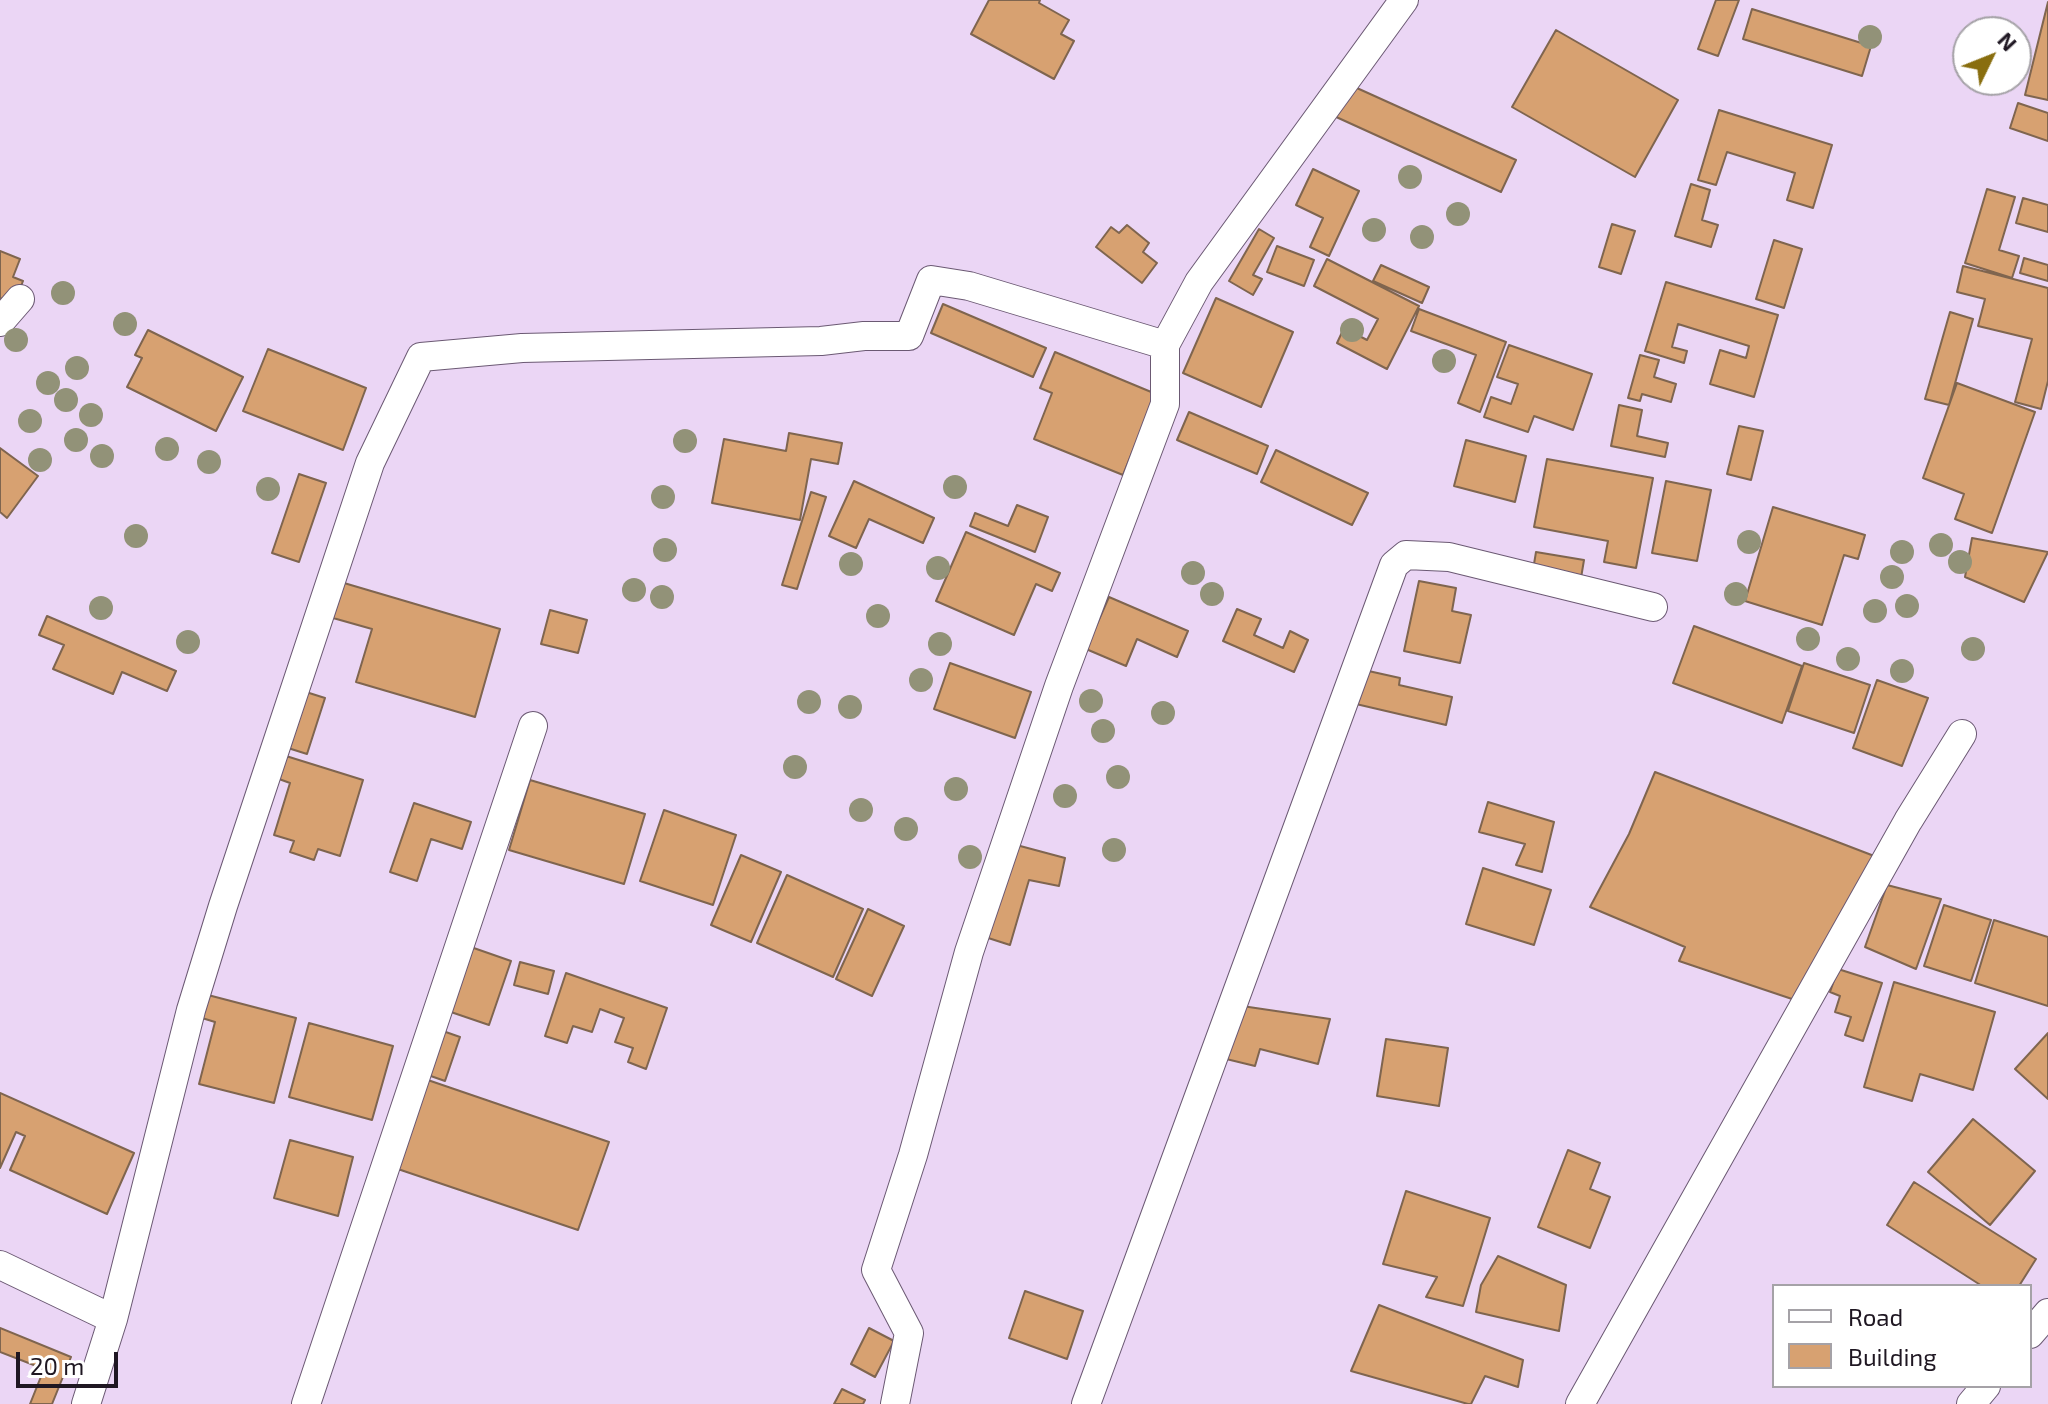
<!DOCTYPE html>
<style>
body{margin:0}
#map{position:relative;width:2048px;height:1404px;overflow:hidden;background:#ebd6f5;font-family:"Exo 2",sans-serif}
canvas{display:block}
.legend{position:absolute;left:1772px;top:1284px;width:260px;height:104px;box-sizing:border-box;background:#fff;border:2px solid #a5a2a7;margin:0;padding:10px 14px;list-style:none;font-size:24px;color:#1f1722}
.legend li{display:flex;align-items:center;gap:16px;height:40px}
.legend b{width:40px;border:2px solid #a5a2a7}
.north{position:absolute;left:1952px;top:16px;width:80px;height:80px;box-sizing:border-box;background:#fff;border:2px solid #a5a2a7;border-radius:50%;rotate:47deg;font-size:22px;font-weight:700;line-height:32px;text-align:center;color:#1f1722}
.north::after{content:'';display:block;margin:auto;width:28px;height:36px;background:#896e0f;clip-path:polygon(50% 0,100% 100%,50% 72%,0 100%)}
.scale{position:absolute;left:16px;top:1352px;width:102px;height:36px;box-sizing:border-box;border:4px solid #1f1722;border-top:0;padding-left:10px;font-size:24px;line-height:28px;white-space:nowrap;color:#1f1722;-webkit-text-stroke:6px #fff;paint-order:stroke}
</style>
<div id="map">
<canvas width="2048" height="1404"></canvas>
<ul class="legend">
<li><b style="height:10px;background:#fff"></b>Road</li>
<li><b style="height:22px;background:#d7a171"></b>Building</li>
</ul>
<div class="north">N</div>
<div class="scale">20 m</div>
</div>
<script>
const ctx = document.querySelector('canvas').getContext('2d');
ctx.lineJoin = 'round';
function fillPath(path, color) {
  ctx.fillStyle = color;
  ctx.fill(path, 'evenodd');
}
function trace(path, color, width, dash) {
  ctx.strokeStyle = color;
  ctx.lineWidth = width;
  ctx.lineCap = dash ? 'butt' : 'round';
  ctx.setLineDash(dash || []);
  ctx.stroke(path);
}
const building = new Path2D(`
 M989 0H1040L1039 3 1069 20 1061 34 1074 41 1054 79 971 34Z
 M1716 0H1739L1718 56 1698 49Z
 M2048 2V100L2025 95Z
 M1752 9 1871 46 1862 76 1743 39Z
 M1556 30 1678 100 1635 177 1512 107Z
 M1348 84 1516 160 1501 192 1334 116Z
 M2018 103 2048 113V141L2010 128Z
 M1719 110 1832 145 1813 208 1787 200 1795 173 1727 152 1716 185 1698 180Z
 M1313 169 1359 191 1329 256 1310 247 1323 218 1296 205Z
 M1691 184 1710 190 1702 220 1718 225 1711 247 1675 236Z
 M1987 189 2015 197 1999 250 2019 256 2012 278 1965 263Z
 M2023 198 2048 205V232L2016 223Z
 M1612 224 1635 231 1621 274 1599 267Z
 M1127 225 1149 243 1143 252 1157 263 1142 283 1096 247 1111 227 1119 233Z
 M1259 229 1274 238 1253 275 1262 279 1253 295 1229 281Z
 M1774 240 1802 249 1784 308 1756 299Z
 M1277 246 1314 260 1304 286 1267 272Z
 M0 251 20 259 13 277 23 281 14 304 0 298Z
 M2024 258 2048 265V281L2020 273Z
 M1327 259 1419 306 1387 369 1337 343 1344 328 1367 340 1378 319 1314 286Z
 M1381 265 1429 287 1422 303 1373 281Z
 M1963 266 2048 288V381L2041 409 2015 402 2032 339 1978 326 1985 299 1957 292Z
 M1666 282 1778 315 1754 397 1710 384 1720 350 1746 358 1749 346 1678 324 1672 347 1687 351 1684 363 1645 351Z
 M1216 298 1293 332 1261 407 1183 373Z
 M943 304 1046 348 1033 377 931 333Z
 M1419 309 1506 342 1480 412 1458 403 1476 355 1411 331Z
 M1950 312 1973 319 1949 405 1925 399Z
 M148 330 243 377 216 431 127 387 142 358 135 355Z
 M1509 345 1592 374 1573 430 1534 416 1528 432 1484 417 1491 397 1511 404 1518 384 1497 377Z
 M268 349 366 388 343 450 243 411Z
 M1055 352 1156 394 1123 475 1034 439 1052 393 1040 388Z
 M1640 355 1659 360 1654 377 1676 384 1671 402 1642 394 1640 401 1628 398Z
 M1957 383 2035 412 1992 533 1955 519 1964 494 1923 478Z
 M1619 405 1642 410 1637 436 1668 443 1665 457 1611 446Z
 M1189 412 1268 446 1257 474 1177 440Z
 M1739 426 1763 431 1751 480 1727 474Z
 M789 433 842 443 838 464 811 459 800 520 712 503 724 439 786 451Z
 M1466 440 1526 456 1515 502 1454 486Z
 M0 448 38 476 7 518 0 512Z
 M1276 450 1368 493 1352 525 1261 482Z
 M1547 459 1653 478 1636 568 1604 562 1608 541 1534 527Z
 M299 474 326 483 299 562 272 553Z
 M854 481 934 518 923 543 869 519 856 548 829 536Z
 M1666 481 1711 490 1697 561 1652 553Z
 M811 492 826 497 797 589 782 585Z
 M1017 505 1048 517 1035 552 970 526 975 513 1008 526Z
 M1773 507 1865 535 1858 559 1844 555 1822 625 1745 601Z
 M966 532 1060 573 1052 591 1036 584 1014 635 936 601Z
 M1972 538 2048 552 2024 602 1965 577Z
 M1536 552 1584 560 1581 578 1533 570Z
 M1419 581 1456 588 1452 611 1471 615 1460 663 1404 651Z
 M344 583 500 629 475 717 356 682 372 629 333 618Z
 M1109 597 1188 631 1177 657 1137 639 1126 666 1086 649Z
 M1237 609 1261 619 1254 635 1283 648 1290 631 1308 640 1294 672 1223 641Z
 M550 610 587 620 578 653 541 644Z
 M47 616 176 671 167 691 122 672 113 694 53 669 64 645 39 635Z
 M1694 626 1802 666 1782 723 1673 683Z
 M950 663 1031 692 1015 738 934 709Z
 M1804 663 1870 685 1854 733 1788 711Z
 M1364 670 1400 678 1399 685 1452 697 1446 725 1356 704Z
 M1877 680 1928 698 1902 766 1853 748Z
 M306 692 325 698 307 754 288 748Z
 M286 756 363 780 340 856 318 849 314 860 290 852 294 841 274 835 290 783 279 779Z
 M1655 772 1882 859 1795 1000 1679 961 1685 947 1590 907 1629 834Z
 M530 780 645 814 624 884 509 850Z
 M1488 802 1554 822 1542 872 1516 865 1525 844 1479 832Z
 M414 803 471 822 462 849 431 839 417 881 390 872Z
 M664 810 736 835 713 905 640 881Z
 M1009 843 1065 858 1059 886 1029 880 1010 945 982 936Z
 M741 855 781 872 751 942 711 925Z
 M1483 868 1551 890 1534 945 1466 924Z
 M787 875 863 909 833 977 757 943Z
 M1887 885 1941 899 1916 969 1865 947Z
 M1944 905 1991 920 1971 981 1924 966Z
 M868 909 904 926 872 996 836 979Z
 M1994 920 2048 937V1006L1975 983Z
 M468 946 511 961 489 1025 445 1010Z
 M520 962 554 971 548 994 514 985Z
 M1838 969 1882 983 1863 1041 1845 1035 1851 1017 1835 1012 1840 996 1830 992Z
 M566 973 667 1008 646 1069 628 1062 633 1048 615 1042 624 1018 600 1009 592 1032 573 1026 567 1043 545 1036Z
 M1894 982 1995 1012 1973 1090 1920 1074 1912 1101 1864 1087Z
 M208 995 296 1018 274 1103 199 1084 215 1022 202 1018Z
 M1242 1006 1330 1019 1318 1064 1260 1049 1255 1066 1218 1057Z
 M309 1023 393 1046 372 1120 289 1097Z
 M440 1030 460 1037 445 1081 425 1074Z
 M2048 1033V1099L2015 1069Z
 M1386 1039 1448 1048 1439 1106 1377 1096Z
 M419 1077 609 1142 578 1230 389 1166Z
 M0 1093 134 1153 107 1214 10 1170 25 1136 16 1132 0 1168Z
 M1973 1119 2035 1171 1990 1225 1928 1172Z
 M290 1140 353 1157 338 1216 274 1198Z
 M1568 1150 1600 1163 1590 1189 1610 1197 1590 1248 1538 1227Z
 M1914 1182 2036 1259 2019 1286H1982L1887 1225Z
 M1406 1191 1490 1218 1463 1306 1426 1297 1437 1277 1383 1264Z
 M1498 1256 1566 1285 1559 1331 1476 1312 1481 1285Z
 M1025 1291 1083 1311 1067 1359 1009 1338Z
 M1379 1305 1523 1360 1518 1387 1485 1376 1471 1404H1468L1351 1371Z
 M0 1328 71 1357 52 1404H30L44 1369 0 1352Z
 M869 1328 894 1341 875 1377 851 1364Z
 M842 1389 865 1400 863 1404H834Z`);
const minor = new Path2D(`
 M0 322 20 299
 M0 1265 113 1319
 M2030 1334 2048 1313
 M86 1404 113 1319 191 1010 223 906 370 463 421 357 522 348 821 341 864 336H909L931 280 969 286 1165 345
 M306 1404 533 726
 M895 1404 909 1333 876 1270 913 1155 969 952 1059 686 1165 404V345L1199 282 1404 0
 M1086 1404 1394 565 1406 555 1449 557 1653 607
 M1580 1404 1908 821 1962 734
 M1971 1404 1986 1386`);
const trees = [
 [1870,37],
 [1410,177],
 [1458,214],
 [1374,230],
 [1422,237],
 [63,293],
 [125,324],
 [1352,330],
 [16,340],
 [1444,361],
 [77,368],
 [48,383],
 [66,400],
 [91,415],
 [30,421],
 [76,440],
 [685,441],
 [167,449],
 [102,456],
 [40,460],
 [209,462],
 [955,487],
 [268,489],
 [663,497],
 [136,536],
 [1749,542],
 [1941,545],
 [665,550],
 [1902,552],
 [1960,562],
 [851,564],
 [938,568],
 [1193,573],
 [1892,577],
 [634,590],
 [1212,594],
 [1736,594],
 [662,597],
 [1907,606],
 [101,608],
 [1875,611],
 [878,616],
 [1808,639],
 [188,642],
 [940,644],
 [1973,649],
 [1848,659],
 [1902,671],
 [921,680],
 [1091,701],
 [809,702],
 [850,707],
 [1163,713],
 [1103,731],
 [795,767],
 [1118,777],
 [956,789],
 [1065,796],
 [861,810],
 [906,829],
 [1114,850],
 [970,857]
];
fillPath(building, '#d7a171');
trace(building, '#7f654f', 2);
trace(minor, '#6b5973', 30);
trace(minor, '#fff', 28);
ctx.fillStyle = '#929278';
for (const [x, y] of trees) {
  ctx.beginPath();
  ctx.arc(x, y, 12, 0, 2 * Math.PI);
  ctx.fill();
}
</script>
